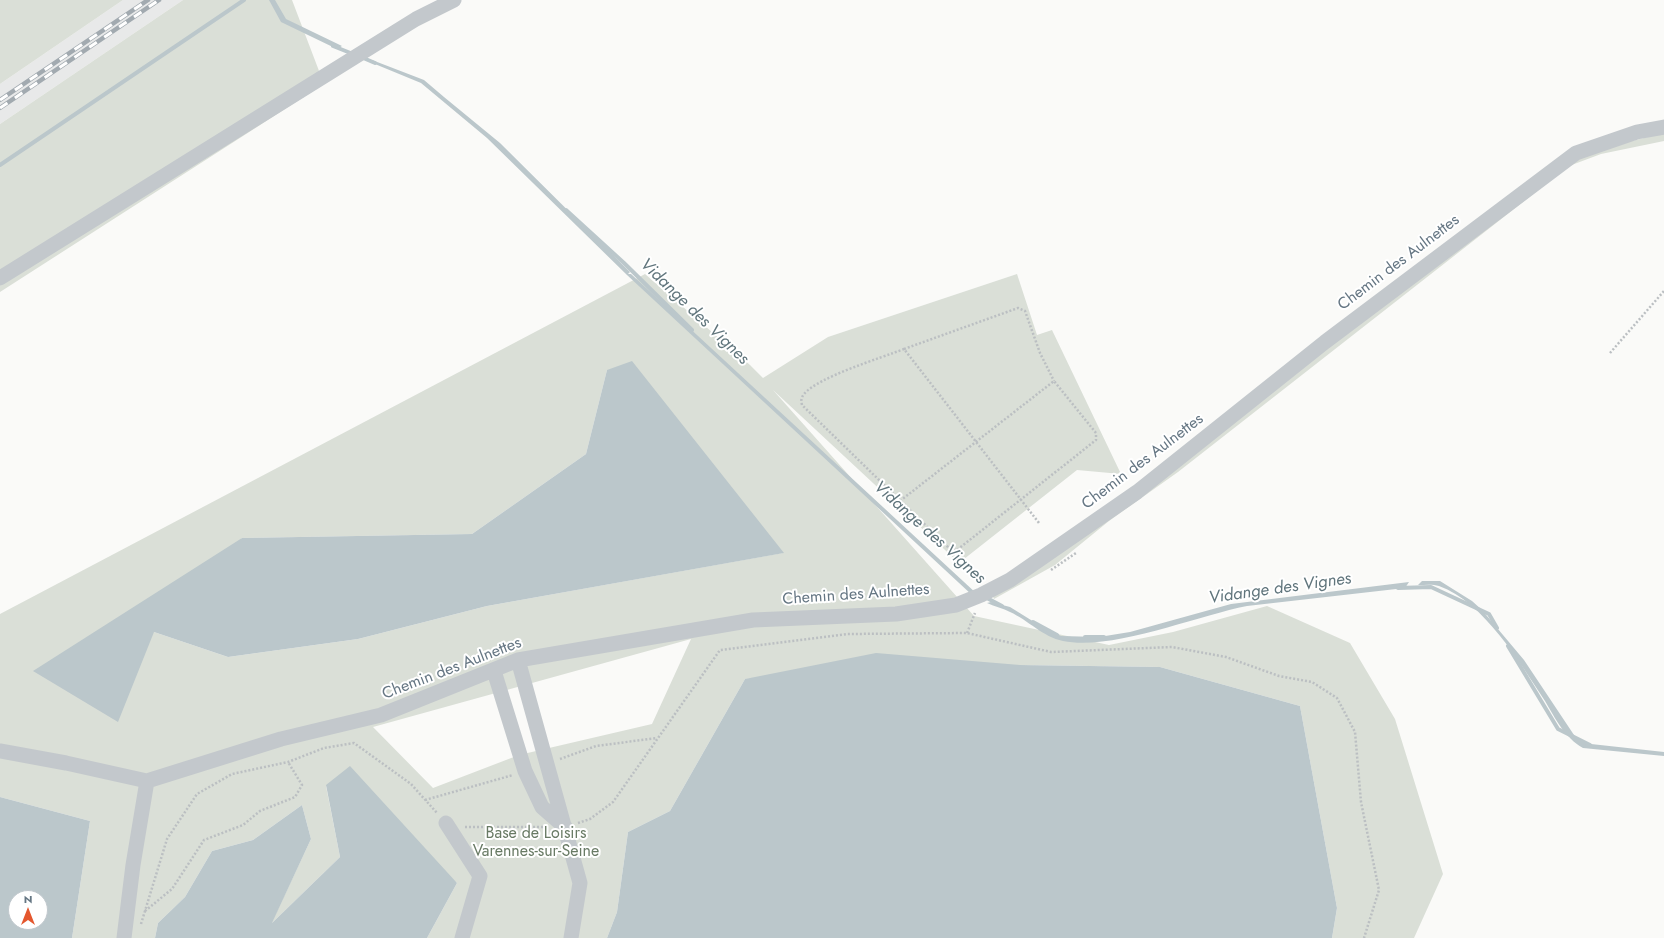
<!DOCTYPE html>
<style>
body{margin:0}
#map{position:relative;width:1664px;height:938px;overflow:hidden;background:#fafaf8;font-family:Jost,sans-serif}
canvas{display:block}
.north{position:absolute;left:8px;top:890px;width:40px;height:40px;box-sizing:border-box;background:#fff;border:1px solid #c1c8cd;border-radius:50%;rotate:0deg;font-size:11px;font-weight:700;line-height:16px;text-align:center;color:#657683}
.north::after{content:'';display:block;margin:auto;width:14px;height:18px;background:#e4572e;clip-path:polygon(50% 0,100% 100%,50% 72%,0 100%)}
</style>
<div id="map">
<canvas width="1664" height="938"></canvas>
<div class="north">N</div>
</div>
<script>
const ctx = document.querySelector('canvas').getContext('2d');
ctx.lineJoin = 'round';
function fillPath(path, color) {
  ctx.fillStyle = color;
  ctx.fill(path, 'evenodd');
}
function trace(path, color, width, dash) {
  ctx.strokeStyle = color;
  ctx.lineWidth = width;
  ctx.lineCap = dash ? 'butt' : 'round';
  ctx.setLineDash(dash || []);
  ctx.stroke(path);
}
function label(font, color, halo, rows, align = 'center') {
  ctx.font = font + ' Jost,sans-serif';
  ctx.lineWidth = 4;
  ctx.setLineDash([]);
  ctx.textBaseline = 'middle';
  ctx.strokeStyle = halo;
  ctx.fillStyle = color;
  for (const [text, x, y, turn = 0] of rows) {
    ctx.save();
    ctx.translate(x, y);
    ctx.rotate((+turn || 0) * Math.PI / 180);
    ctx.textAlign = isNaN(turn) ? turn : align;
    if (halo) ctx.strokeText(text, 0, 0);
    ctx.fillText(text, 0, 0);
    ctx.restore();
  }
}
const built = new Path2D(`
 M123 0H183L0 124V84Z`);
const green = new Path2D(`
 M0 0H123L0 84Z
 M183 0H292L324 84 0 292V124Z
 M1664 133V141L1601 154 1569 166 1178 472 1109 521 1055 565 994 599 991 592 1579 154Z
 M645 274 750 365 763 378 828 337 1017 274 1037 335 1052 330 1121 474 1077 470 959 563 773 390 974 616 1109 645 1173 632 1267 606 1350 643 1395 719 1443 874 1414 938H1332L1337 908 1300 706 1160 667 1020 665 745 679 670 811 628 832 617 912 607 938H427L457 883 326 786 340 857 271 924 311 839 302 805 253 840 212 851 185 897 158 923 155 938H72L90 821 0 797V614ZM607 370 783 553 487 606 358 639 228 657 154 632 242 538 472 534 586 454ZM691 639 652 724 519 755 433 788 373 727Z`);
const water = new Path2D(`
 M269 0H275L286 19 342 46 337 49 281 22Z
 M372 60 424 80 444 97 500 143 630 272 628 274H631L977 594 972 595 627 275 487 138 421 83 370 62Z
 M632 361 784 553 487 606 358 639 228 657 154 632 118 722 33 671 242 538 472 534 586 454 607 370Z
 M1422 581H1440L1472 601 1482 610 1524 660 1574 735 1581 742 1591 744 1664 752V756L1583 748C1565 738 1555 718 1545 701 1520 663 1484 602 1439 586 1433 584 1425 585 1418 585Z
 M1409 582 1405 588 1247 606C1196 616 1112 651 1063 641 1043 637 1028 620 1010 612 1003 608 995 607 987 603L991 602 1010 607 1039 625 1061 636 1099 637 1130 632 1231 604Z
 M876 653 1020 665 1160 667 1300 706 1337 908 1332 938H607L617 912 628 832 670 811 745 679Z
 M350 766 457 883 427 938H155L158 923 185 897 212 851 253 840 302 805 311 839 272 923 340 857 326 785Z
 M0 797 90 821 72 938H0ZM16 898H40V922H16Z`);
const stream = new Path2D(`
 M333 46 353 54
 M361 57 375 63
 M0 165 244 0
 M566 210 624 263 692 330
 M1398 588 1431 587 1489 614 1497 628
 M985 597 1002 606
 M1033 622 1057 635
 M1085 637H1104
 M1508 646 1558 729 1590 745`);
const path = new Path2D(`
 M904 349 1018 308 1025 311 1040 353 1054 381
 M1610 353 1664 291
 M900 501 1054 381 1096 433V440L957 550 950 549 802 405C801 400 801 398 804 394 818 377 881 358 904 349 949 407 994 465 1039 523
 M1051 570 1076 553
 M967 633 975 613
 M560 759 596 746 657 738
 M425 800 513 775
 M578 823 590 819 613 802 720 650 847 634 967 633 1051 652 1172 647 1226 657 1279 676 1312 682 1337 698 1355 732 1361 802 1379 890 1364 938
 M465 827H544
 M145 911 172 889 204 840 243 825 260 811 295 797 302 785 288 762
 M141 924 167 839 197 794 232 774 288 762 324 748 354 743 411 784 437 813`);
const minor = new Path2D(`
 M0 278 416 19 454 0
 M518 660 580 883 571 938
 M494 671 525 771 542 807 566 828
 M0 751 66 763 147 781 281 739 381 715 518 660 753 620 896 614 956 605 981 595 1010 580 1137 492 1325 342 1576 153 1637 132 1664 127
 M446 823 480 876 462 938
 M124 938 133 865 147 781`);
const rail = new Path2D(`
 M0 100 148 0
 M0 108 159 0`);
const streetNames = [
 ["Chemin des Aulnettes",1399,263,-37],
 ["Chemin des Aulnettes",1143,462,-37],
 ["Chemin des Aulnettes",856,595,-4],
 ["Chemin des Aulnettes",452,669,-21]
];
const parkNames = [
 ["Base de Loisirs",536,834],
 ["Varennes-sur-Seine",536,852]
];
const waterNames = [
 ["Vidange des Vignes",694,312,44],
 ["Vidange des Vignes",929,533,42],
 ["Vidange des Vignes",1280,589,-8]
];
fillPath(built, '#e8e9e9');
fillPath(green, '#dadfd7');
fillPath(water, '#bbc7cb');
trace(stream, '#bbc7cb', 4);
trace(path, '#bbbfc2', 2.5, [2, 2]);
trace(minor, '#c3c8cc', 15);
trace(rail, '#a2aab0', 4.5);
trace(rail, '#fff', 3, [9]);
label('16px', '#657683', '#fff', streetNames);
label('16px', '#687a64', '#fff', parkNames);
label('italic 17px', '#60757c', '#fff', waterNames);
</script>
